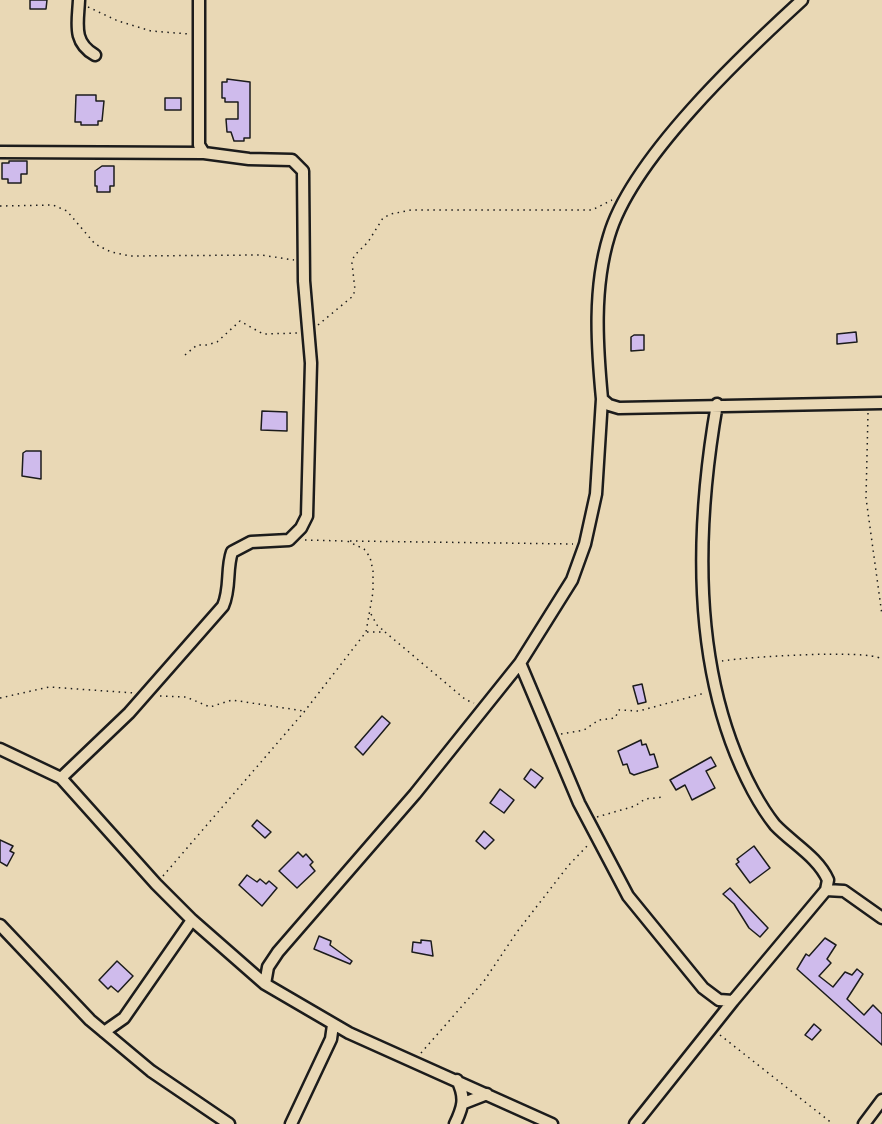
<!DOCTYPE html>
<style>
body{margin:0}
canvas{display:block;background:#e9d8b5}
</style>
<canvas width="882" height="1124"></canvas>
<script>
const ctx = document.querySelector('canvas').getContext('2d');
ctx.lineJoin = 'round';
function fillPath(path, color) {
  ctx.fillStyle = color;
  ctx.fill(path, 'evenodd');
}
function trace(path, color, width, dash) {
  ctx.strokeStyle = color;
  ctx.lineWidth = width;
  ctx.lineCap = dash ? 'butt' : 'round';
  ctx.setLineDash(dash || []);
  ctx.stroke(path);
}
const building = new Path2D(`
 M30 0H47L46 9H30Z
 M227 79 250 82V138H244V141H234L231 132H227L226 119H238V102H225V98H222V82H227Z
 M76 95H96V101H104L102 121H98V125H81V122H75Z
 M165 98H181V110H165Z
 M9 161H27V174H21V183H8V179H2V163H9Z
 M102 166H114V186H110V192H97V186H95V171Z
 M856 332 857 342 837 344V334Z
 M634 335H644V350L631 351V337Z
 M262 411 287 412V431L261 430Z
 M26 451H41V479L22 476 23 453Z
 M642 684 646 702 638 704 633 686Z
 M382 716 390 723 363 755 355 747Z
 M641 740 642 745 646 744 650 755 654 754 658 767 634 775 630 773 627 764 623 765 618 751Z
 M711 757 716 766 706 771 715 788 692 800 685 785 676 790 670 780Z
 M531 769 543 778 535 788 524 779Z
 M500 789 514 800 504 813 490 803Z
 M257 820 271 832 265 838 252 826Z
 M484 831 494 840 485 849 476 841Z
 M0 840 13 846 10 851 14 853 7 866 0 862Z
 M754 846 770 868 750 883 736 864 739 862 737 859Z
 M298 852 303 857 306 854 313 862 310 865 315 871 297 888 279 871Z
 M247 875 257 882 260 879 266 884 269 881 277 888 262 906 239 885Z
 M730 888 768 928 760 937 749 928 734 904 723 894Z
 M319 936 331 941 330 945 352 961 350 964 314 949Z
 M825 938 836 945 827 959 831 963 819 976 833 987 845 972 852 975 857 969 863 974 847 999 864 1015 873 1005 882 1014V1045L797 969 806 954 809 956Z
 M421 940 431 941 433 956 412 952 413 942 421 943Z
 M117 961 133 976 118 992 111 986 108 989 99 980Z
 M814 1024 821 1030 812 1040 805 1035Z`);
const path = new Path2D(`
 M88 7 118 21 151 31 189 34
 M0 206 53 205 67 211 95 244 111 252 130 256 261 255 294 260
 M318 325 353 296 355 290 352 263 354 256 368 242 383 218 391 214 411 210H592L612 200
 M185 355 197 345H207L217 342 240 321 263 334 299 333
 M868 413 866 498 882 615
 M305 540 345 541
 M350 541 573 544
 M371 614 377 625 384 631
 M367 632H385L466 700 474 703
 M722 661C746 657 866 649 882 659
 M160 696 186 697 210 707 232 700 304 711
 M0 698 49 687 134 693
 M561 734 584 730 599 720 615 718 619 710 639 711 705 693
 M597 817 635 806 645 799 664 797
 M163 876 304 712 366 632 373 592V571L370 557 364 549 347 541
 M720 1035 833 1124
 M421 1053 484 981 517 932 568 866 588 845`);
const minor = new Path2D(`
 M79 0C78 23 72 42 95 55
 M802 0C743 54 631 159 609 236 593 288 597 346 602 399L609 405 619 408 882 403
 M0 152 204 153
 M520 663 579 803 628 896 703 988 719 1000 733 1001
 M0 749 61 778 156 884 192 920 265 984 349 1033 552 1124
 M61 778 129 713 223 606C231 588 226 569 232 552L251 542 289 540 301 528 307 516 311 363 304 281 303 171 292 160 249 159 204 153 199 145V0
 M826 890 844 891 882 918
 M0 925 90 1020 151 1071 229 1124
 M265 984 268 967 278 952 415 794 520 663 572 580 585 544 596 494 602 399
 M104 1032 124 1018 192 920
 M464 1103 487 1094
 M291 1124 331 1039 333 1025
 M455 1124C463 1107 466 1098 457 1080
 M635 1124 733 1001 826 890 828 880C818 857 792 843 775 825 767 815 759 802 753 791 691 675 695 530 717 404
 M864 1124 882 1100`);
fillPath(building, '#cfbbec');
trace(building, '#1c1c1c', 1.5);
trace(minor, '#1c1c1c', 15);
trace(path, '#1c1c1c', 1.5, [1.5, 4.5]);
trace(minor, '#e9d8b5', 10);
</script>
